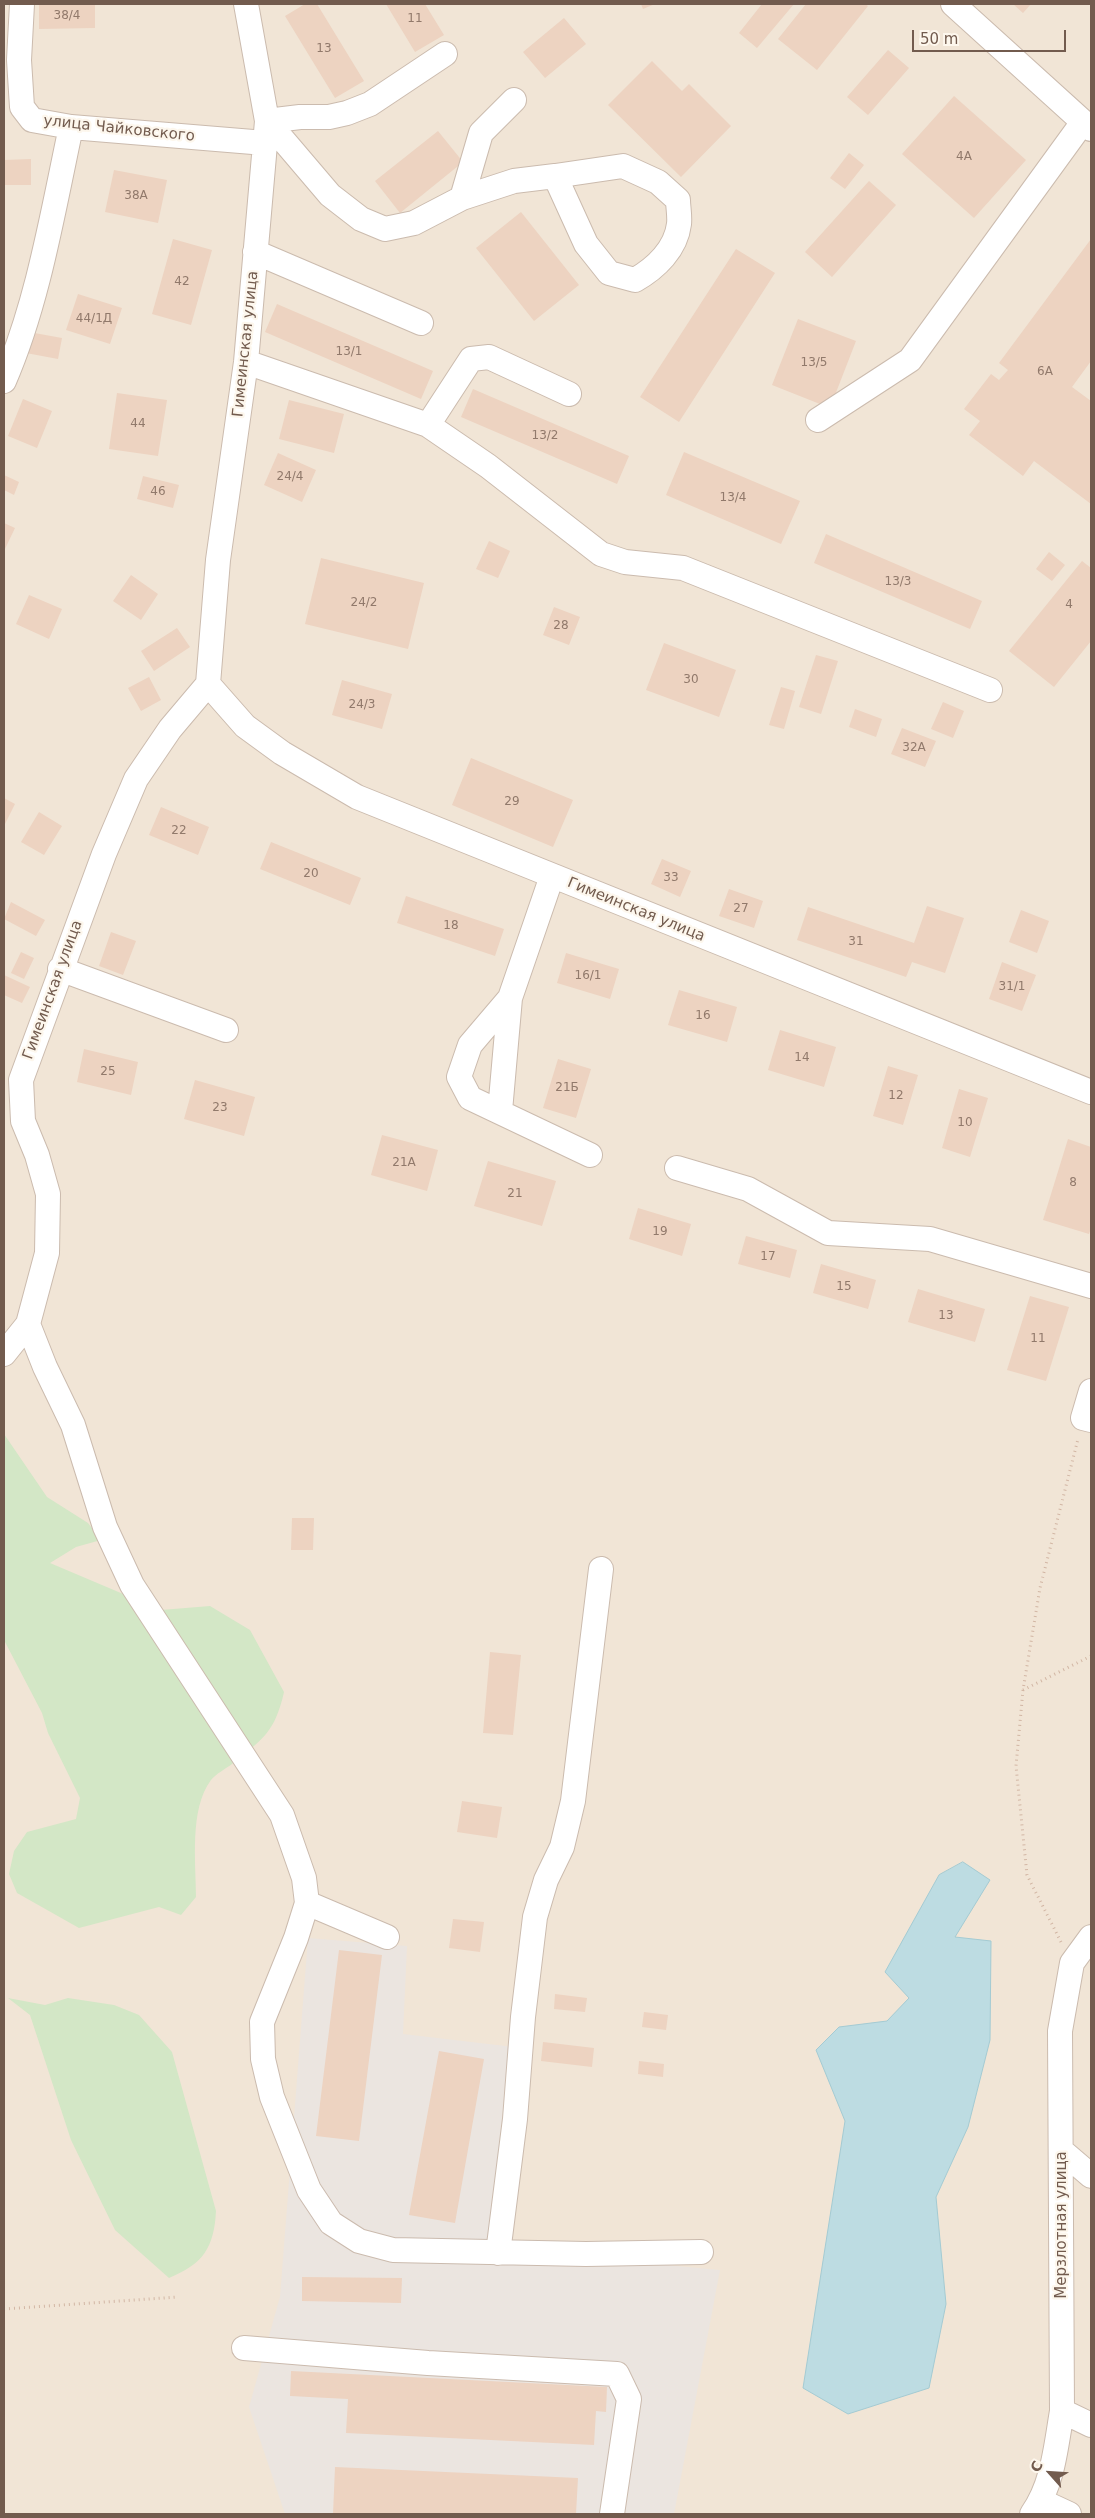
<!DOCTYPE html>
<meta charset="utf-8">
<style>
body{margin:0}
#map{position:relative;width:1095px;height:2518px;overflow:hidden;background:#faf3e7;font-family:"DejaVu Sans",sans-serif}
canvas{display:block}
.frame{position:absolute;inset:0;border:5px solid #725b4e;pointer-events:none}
.north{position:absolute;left:1025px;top:2448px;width:50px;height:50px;-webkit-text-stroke:4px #fdf7ed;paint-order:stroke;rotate:296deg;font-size:14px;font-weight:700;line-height:20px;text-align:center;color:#725b4e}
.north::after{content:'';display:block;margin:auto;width:18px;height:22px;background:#725b4e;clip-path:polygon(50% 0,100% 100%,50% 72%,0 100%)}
.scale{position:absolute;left:912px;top:30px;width:154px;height:22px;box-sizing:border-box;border:2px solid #725b4e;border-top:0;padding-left:6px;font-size:15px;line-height:18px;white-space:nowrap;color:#725b4e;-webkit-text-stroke:4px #fdf7ed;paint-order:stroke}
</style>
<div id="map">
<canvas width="1095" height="2518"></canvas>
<div class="frame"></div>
<div class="north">С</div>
<div class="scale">50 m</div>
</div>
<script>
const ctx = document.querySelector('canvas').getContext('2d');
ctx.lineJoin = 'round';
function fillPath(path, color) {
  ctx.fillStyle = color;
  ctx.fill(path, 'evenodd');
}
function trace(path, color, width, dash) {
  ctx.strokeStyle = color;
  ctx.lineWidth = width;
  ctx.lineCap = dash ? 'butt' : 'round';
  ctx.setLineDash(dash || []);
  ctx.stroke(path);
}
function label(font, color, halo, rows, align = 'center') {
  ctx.font = font + ' "DejaVu Sans",sans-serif';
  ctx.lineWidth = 4.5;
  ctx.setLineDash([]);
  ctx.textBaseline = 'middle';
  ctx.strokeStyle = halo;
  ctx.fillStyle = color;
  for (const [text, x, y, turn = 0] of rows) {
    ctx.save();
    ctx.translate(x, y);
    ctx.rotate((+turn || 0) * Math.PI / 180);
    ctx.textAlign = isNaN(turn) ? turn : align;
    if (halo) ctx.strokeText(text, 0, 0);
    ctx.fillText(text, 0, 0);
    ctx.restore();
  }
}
const residential = new Path2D(`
 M4 4H1091V2514H4Z`);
const industrial = new Path2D(`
 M308 1938 407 1946 403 2034 514 2047 493 2249 720 2270 674 2514H285L249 2407 280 2297Z`);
const green = new Path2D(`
 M4 1434 47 1497 88 1523 101 1540 76 1547 50 1563 161 1610 210 1606 250 1630 284 1692C275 1732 263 1739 232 1764 225 1769 216 1774 211 1780 189 1809 196 1863 196 1897L181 1915 159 1907 79 1928 17 1893 9 1874 14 1851 27 1832 76 1819 80 1798 48 1733 42 1713 4 1640Z
 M8 1998 45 2005 68 1998 114 2005 139 2015 172 2052 216 2211C214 2248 203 2264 169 2278L115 2230 71 2140 30 2015Z`);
const water = new Path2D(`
 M963 1862 990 1880 955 1937 991 1941 990 2040 968 2127 936 2197 946 2304 929 2388 848 2414 803 2388 845 2121 816 2050 839 2027 887 2021 909 1998 885 1972 939 1875Z`);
const building = new Path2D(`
 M39 4H95V28L39 29Z
 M305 4H317L364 81 335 98 285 16Z
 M386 4H425L444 35 415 52Z
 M641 4H655L643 9Z
 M762 4H794L757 48 739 33Z
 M806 4H865L868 6 817 70 778 39Z
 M1013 4H1031L1023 13Z
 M564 18 586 44 545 78 523 52Z
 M888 50 909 68 868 115 847 97Z
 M652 61 682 91 689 84 731 126 681 177 608 105Z
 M954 96 1026 160 974 218 902 154Z
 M438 131 463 162 400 213 375 181Z
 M849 153 864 165 845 189 830 178Z
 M31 159V185H4V160Z
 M114 170 167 180 158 223 105 212Z
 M869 181 896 205 832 277 805 252Z
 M521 212 579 285 534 321 476 248Z
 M173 239 212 250 191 325 152 314Z
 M1091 239V361L1072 387 1091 401V504L1034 461 1023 476 969 435 980 421 964 409 991 374 999 380 1008 370 999 363Z
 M736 249 775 273 679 422 640 397Z
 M78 294 122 308 110 344 66 330Z
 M277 304 433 371 421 399 265 332Z
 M798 319 856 341 830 408 772 385Z
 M29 332 62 338 58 359 26 353Z
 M473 389 629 456 617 484 461 417Z
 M117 393 167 400 158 456 109 449Z
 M23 399 52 411 37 448 8 436Z
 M289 400 344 414 334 453 279 439Z
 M684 452 800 501 781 544 666 495Z
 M278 453 316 470 302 502 264 485Z
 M4 475 19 482 14 495 4 490Z
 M143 476 179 485 173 508 137 499Z
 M4 523 15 528 4 551Z
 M826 534 982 601 970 629 814 563Z
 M489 541 510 551 498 578 476 569Z
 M1049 552 1065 565 1052 581 1036 569Z
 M321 558 424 583 408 649 305 624Z
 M1082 561 1091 568V641L1054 687 1009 651Z
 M131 575 158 594 141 620 113 601Z
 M29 595 62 609 49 639 16 624Z
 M554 607 580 617 569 645 543 635Z
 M177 628 190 647 154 671 141 651Z
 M664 643 736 670 719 717 646 690Z
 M816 655 838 661 821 714 799 707Z
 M149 677 161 700 141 711 128 688Z
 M342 680 392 694 382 729 332 715Z
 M781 687 795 691 784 729 769 725Z
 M943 702 964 711 953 738 931 729Z
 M855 709 882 719 876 737 849 727Z
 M902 728 936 741 925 767 891 754Z
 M471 758 573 800 553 847 452 805Z
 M4 798 15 804 4 826Z
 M161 807 209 827 198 855 149 835Z
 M39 812 62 826 44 855 21 842Z
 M271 842 361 878 350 905 260 869Z
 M662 859 691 871 680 897 651 884Z
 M729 889 763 901 754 928 719 916Z
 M406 896 504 929 495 956 397 923Z
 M11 902 45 920 36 936 4 919Z
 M927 906 964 918 945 973 912 962 906 977 797 940 808 907 914 943Z
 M1021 910 1049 921 1037 953 1009 942Z
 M111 932 136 941 123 975 99 966Z
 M21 952 34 958 24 979 11 973Z
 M566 953 619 969 610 999 557 983Z
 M1002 962 1036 975 1022 1011 989 999Z
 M4 975 30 987 22 1003 4 995Z
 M679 990 737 1007 727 1042 668 1025Z
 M780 1030 836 1047 824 1087 768 1070Z
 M84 1049 138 1062 131 1095 77 1082Z
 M558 1059 591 1069 576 1118 543 1108Z
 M888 1066 918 1075 903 1125 873 1116Z
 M195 1080 255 1097 244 1136 184 1119Z
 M959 1089 988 1098 970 1157 942 1148Z
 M382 1135 438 1150 427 1191 371 1175Z
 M1068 1139 1091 1147V1228L1089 1234 1043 1220Z
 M488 1161 556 1181 542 1226 474 1206Z
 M638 1208 691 1224 682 1256 629 1239Z
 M746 1236 797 1250 790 1278 738 1264Z
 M821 1264 876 1280 868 1309 813 1293Z
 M918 1289 985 1309 975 1342 908 1322Z
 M1030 1296 1069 1307 1046 1381 1007 1370Z
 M292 1518H314L313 1550H291Z
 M490 1652 521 1655 513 1735 483 1733Z
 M462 1801 502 1807 497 1838 457 1832Z
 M453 1919 484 1922 480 1952 449 1948Z
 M339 1950 382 1955 359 2141 316 2136Z
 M555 1994 587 1998 585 2012 554 2009Z
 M644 2012 668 2015 666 2030 642 2027Z
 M543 2042 594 2048 592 2067 541 2061Z
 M439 2051 484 2059 455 2223 409 2215Z
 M639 2061 664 2064 663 2077 638 2074Z
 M302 2277 402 2278 401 2303 302 2301Z
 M291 2371 607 2387 606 2412 596 2411 594 2445 346 2433 348 2399 290 2396Z
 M335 2467 578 2478 576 2514H333Z`);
const path = new Path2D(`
 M1023 1690 1091 1656
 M1061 1942 1027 1875 1016 1766 1023 1690 1040 1588 1078 1439
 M4 2309 178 2297`);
const minor = new Path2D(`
 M22 4 19 60 22 107 32 120 71 127 265 143
 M246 4 267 121 246 362 218 560 208 684 245 726 282 753 357 797 1091 1092
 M953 4 1091 129
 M445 54 370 104 347 113 329 117H300L267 121 330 195 361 219 385 229 414 223 462 198 514 181 555 176 586 244 609 273 635 280C656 268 676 249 679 224 680 216 678 207 678 200L658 182 623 166 555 176
 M462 198 481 133 514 100
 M255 252 421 323
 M246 362 428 425 488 466 601 554 625 562 683 568 990 690
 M4 381C38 303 53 211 71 127
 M818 420 910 360 1083 122
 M428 425 471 359 489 357 569 394
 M60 969 226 1030
 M510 998 470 1045 459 1077 470 1098 590 1155
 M500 1111 510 998 552 876
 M677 1168 748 1189 828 1233 930 1239 1091 1286
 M28 1324 45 1367 73 1425 105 1527 132 1585 282 1815 304 1878 307 1903 296 1938 262 2022 263 2059 272 2097 309 2190 331 2223 359 2241 393 2250 586 2254 701 2252
 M4 1354 28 1324 47 1253 48 1194 37 1155 23 1121 21 1080 104 854 136 779 170 729 208 684
 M1091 1391 1083 1418 1091 1420
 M307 1903 387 1937
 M1062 2151 1091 2176
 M498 2253 515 2119 523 2017 535 1917 546 1880 562 1847 573 1801 601 1569
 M244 2348 428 2363 617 2374 629 2399 612 2514
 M1062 2411 1091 2425
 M1041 2501 1069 2514
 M1032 2514C1053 2485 1056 2446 1062 2411L1060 2031 1072 1963 1091 1937`);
const numberNames = [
 ["38/4",67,16],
 ["11",415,19],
 ["13",324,49],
 ["4А",964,157],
 ["38А",136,196],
 ["42",182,282],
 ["44/1Д",94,319],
 ["13/1",349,352],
 ["13/5",814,363],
 ["6А",1045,372],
 ["44",138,424],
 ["13/2",545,436],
 ["24/4",290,477],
 ["46",158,492],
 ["13/4",733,498],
 ["13/3",898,582],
 ["24/2",364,603],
 ["4",1069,605],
 ["28",561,626],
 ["30",691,680],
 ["24/3",362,705],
 ["32А",914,748],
 ["29",512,802],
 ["22",179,831],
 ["20",311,874],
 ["33",671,878],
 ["27",741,909],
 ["18",451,926],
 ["31",856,942],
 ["16/1",588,976],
 ["31/1",1012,987],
 ["16",703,1016],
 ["14",802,1058],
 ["25",108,1072],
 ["21Б",567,1088],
 ["12",896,1096],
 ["23",220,1108],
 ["10",965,1123],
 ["21А",404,1163],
 ["8",1073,1183],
 ["21",515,1194],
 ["19",660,1232],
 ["17",768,1257],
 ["15",844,1287],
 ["13",946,1316],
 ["11",1038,1339]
];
const streetNames = [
 ["улица Чайковского",119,129,6],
 ["Гимеинская улица",246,344,-84],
 ["Гимеинская улица",636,910,22],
 ["Гимеинская улица",53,990,-70],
 ["Мерзлотная улица",1062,2225,-90]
];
fillPath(residential, '#f1e5d6');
fillPath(industrial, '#ebe5e0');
fillPath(green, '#d3e7c6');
fillPath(water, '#bddce2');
trace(water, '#a4cbd3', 1);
fillPath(building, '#edd3c1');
trace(minor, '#cbbbae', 26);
trace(path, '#d2b6a4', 3, [1, 4]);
trace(minor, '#fff', 24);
label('12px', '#91796b', null, numberNames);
label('15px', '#725b4e', '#fdf7ed', streetNames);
</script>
